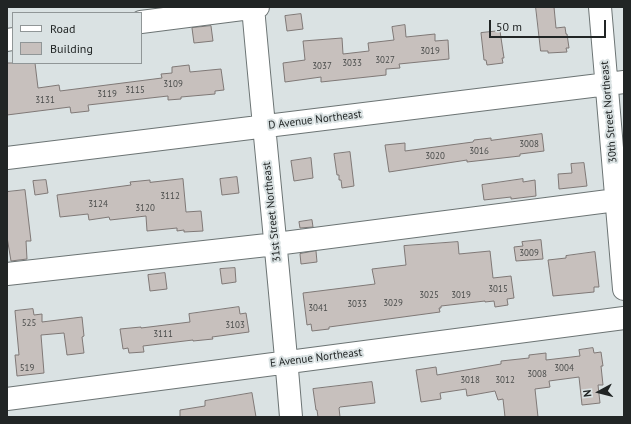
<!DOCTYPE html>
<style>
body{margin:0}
#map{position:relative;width:631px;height:424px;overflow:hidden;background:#dae2e3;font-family:"PT Sans",sans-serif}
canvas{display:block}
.frame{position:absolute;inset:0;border:8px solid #212525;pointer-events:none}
.legend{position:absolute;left:12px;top:12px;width:130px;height:52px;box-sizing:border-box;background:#dae2e3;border:1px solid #909697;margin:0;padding:5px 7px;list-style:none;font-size:12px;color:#212525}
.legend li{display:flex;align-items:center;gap:8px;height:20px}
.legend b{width:20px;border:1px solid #909697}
.north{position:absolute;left:579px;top:372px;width:40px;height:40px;-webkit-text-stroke:3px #dae2e3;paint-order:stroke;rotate:263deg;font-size:11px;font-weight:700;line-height:16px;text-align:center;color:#212525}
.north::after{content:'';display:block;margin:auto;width:14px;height:18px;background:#212525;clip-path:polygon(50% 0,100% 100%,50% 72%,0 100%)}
.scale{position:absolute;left:489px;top:20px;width:117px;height:18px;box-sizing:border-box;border:2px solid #212525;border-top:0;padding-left:5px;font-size:12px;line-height:14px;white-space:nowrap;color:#212525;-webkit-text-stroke:3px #dae2e3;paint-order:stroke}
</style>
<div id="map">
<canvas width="631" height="424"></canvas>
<div class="frame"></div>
<ul class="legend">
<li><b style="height:5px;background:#fff"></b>Road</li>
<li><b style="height:11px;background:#c7c0bd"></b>Building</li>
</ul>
<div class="north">N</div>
<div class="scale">50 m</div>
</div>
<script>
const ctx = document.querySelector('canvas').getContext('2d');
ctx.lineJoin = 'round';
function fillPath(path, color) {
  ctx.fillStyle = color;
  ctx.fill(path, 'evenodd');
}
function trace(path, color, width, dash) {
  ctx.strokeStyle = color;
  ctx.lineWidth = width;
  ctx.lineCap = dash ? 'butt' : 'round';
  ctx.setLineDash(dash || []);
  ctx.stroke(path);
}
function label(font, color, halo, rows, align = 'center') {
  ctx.font = font + ' "PT Sans",sans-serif';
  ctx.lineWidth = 4;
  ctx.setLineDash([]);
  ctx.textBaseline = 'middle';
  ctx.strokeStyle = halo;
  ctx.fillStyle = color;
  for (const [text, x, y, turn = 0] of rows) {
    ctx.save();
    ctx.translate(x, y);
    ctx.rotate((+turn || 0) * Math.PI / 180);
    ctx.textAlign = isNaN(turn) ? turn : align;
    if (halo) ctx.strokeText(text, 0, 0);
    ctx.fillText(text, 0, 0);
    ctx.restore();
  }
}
const building = new Path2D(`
 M536 7H554L556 28 565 27 566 34H567L569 48H566L567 52 548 53V51H541Z
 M301 14 303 29 287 31 285 16Z
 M405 25 406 37 435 34V41L448 40 449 59 399 64 400 68 386 69V75L321 82V77L285 82 283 63 305 60 303 41 342 38 343 54 369 51 368 43 394 40 392 27Z
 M211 26 213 41 194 43 192 28Z
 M500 31 504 58H502L503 63 487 65 486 60H484L481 33Z
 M7 63H35L38 88 59 85 60 91 162 78 161 74 172 73V67L189 65 190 72 221 69 224 90 215 91V94L181 97V99L168 100V96L88 105 89 111 71 113 70 107 7 115Z
 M542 134 544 151 520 154V156L467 162V160L389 172 385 145 405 143V151L473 142 474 140 491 138V140Z
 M350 152 354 186 342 188 341 180H339V175H337L334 154Z
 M311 158 313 178 294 181 291 161Z
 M584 163 587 186 559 189 558 174 572 173 571 164Z
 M237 177 239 193 222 195 220 179Z
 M183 179 186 212 201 211 203 231 184 232V230L177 231V228L147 231 146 216 110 220 109 217 89 220 88 214 60 217 57 195 131 185 130 182 150 180V182Z
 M523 179V182L535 180 536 196 511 199V197L484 200 482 185Z
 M46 180 48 193 35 195 33 181Z
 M25 190 31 241H26L27 259 11 261 7 237V192Z
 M312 220 313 227 300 228 299 222Z
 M541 240 543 259 516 261 514 247 523 246 522 242Z
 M458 242 459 254 490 251 493 278 511 276 514 298 507 299 508 305 495 307 494 301 485 302V301L441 306V308H439L440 312 329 327V329L312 331 311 324 307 325 303 293 375 284 372 269 406 265 404 246Z
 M316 251 317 262 301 264 300 254Z
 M595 252 599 287H594V292L553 296 548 260 566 258V256Z
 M235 268 236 282 222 284 220 269Z
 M165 273 167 289 150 291 148 275Z
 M239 307 240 314 246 313 249 332 212 337 213 339 193 341V340L143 346 144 352 129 353 128 348 123 349 120 329 141 327V328L190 322 189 314Z
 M33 309 34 315 42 314V322L82 317 84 336 82 337 84 353 67 355 64 333 41 335 44 373 17 376 15 355H19L15 311Z
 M593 348 594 353 601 352 603 366H601L603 385H598L600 403 582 405 579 377 549 381 550 387 535 389 538 417H505L503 399 498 400 495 391 467 396 466 389 440 393 441 399 421 402 416 370 436 367 437 375 501 364V361L529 358V355L546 353V360L580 356 579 350Z
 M372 382 375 403 340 407 339 408 340 417H318L317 410H316L313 389Z
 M252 393 256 417H180V410L205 406V401Z`);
const minor = new Path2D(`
 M253 7C265 144 280 280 291 417
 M600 7 624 289
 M141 22 258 7
 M7 40 13 39
 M7 158 624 82
 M7 274 276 244 624 199
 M7 399 624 318`);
const numberNames = [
 ["3019",430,51],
 ["3027",385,60],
 ["3033",352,63],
 ["3037",322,66],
 ["3109",173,84],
 ["3115",135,90],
 ["3119",107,94],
 ["3131",45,100],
 ["3008",529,144],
 ["3016",479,151],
 ["3020",435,156],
 ["3112",170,196],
 ["3124",98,204],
 ["3120",145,208],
 ["3009",529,253],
 ["3015",498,289],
 ["3025",429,295],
 ["3019",461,295],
 ["3029",393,303],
 ["3033",357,304],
 ["3041",318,308],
 ["525",29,323],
 ["3103",235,325],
 ["3111",163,334],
 ["519",27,368],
 ["3004",564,368],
 ["3008",537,374],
 ["3018",470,380],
 ["3012",505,380]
];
const streetNames = [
 ["30th Street Northeast",609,112,-95],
 ["D Avenue Northeast",315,120,-7],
 ["31st Street Northeast",272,212,-96],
 ["E Avenue Northeast",316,358,-7]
];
fillPath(building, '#c7c0bd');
trace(building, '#7f7876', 1);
trace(minor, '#6c7474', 24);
trace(minor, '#fff', 22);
label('9px', '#4a4c4b', null, numberNames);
label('11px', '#212525', '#dae2e3', streetNames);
</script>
